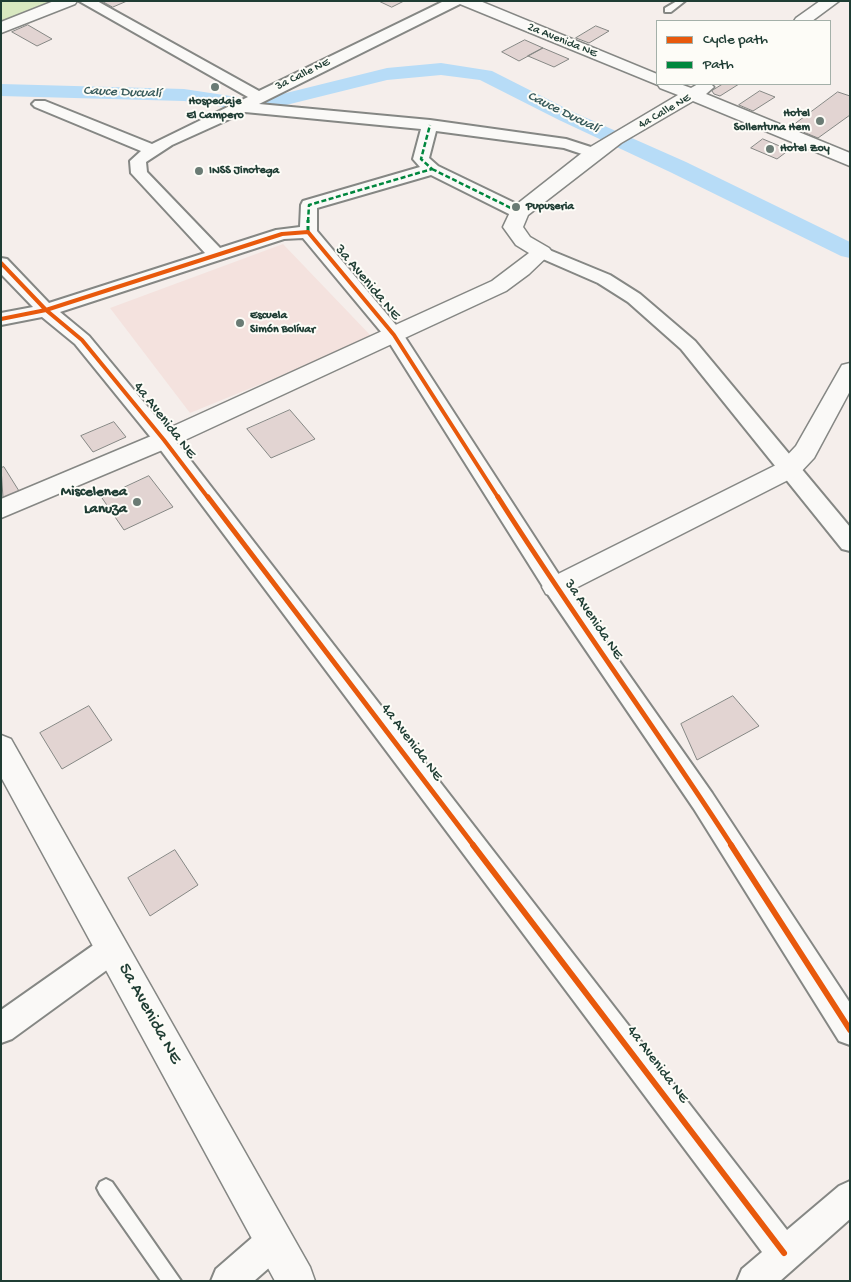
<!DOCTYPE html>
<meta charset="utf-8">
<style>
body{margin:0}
#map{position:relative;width:851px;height:1282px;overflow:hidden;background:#f5eeeb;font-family:"Gochi Hand",sans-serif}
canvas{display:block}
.frame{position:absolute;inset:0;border:2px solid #1f3d34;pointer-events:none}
.legend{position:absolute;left:656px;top:20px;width:175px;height:65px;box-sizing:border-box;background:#fdfcf7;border:1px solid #a4b0a9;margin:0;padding:6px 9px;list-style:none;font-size:15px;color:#1f3d34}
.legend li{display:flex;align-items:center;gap:10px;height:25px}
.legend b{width:25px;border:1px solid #a4b0a9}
</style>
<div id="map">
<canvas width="851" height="1282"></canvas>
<div class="frame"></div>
<ul class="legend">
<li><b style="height:6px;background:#e8590c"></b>Cycle path</li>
<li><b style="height:6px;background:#00873e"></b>Path</li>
</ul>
</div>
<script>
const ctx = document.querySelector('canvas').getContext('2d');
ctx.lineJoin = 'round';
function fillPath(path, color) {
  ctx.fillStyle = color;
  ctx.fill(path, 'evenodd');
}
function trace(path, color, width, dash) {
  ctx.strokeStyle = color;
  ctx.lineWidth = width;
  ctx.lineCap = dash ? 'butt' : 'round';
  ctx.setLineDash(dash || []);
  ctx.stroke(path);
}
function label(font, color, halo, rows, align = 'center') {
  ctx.font = font + ' "Gochi Hand",sans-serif';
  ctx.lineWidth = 4;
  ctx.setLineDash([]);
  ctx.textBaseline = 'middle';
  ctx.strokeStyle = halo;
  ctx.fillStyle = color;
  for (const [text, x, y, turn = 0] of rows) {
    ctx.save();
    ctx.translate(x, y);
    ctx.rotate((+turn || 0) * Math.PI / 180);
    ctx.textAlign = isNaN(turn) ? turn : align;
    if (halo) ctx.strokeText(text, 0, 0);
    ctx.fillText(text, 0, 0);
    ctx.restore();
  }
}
const built = new Path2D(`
 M283 244 373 338 190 413 110 308Z`);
const green = new Path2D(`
 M1 1H54L1 23Z`);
const canal = new Path2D(`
 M441 63 492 71 573 112 686 162 850 242V258L841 256 670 172 559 120 480 80 441 75 387 80 282 106 243 110 184 101 1 96V84L184 89 250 99 282 94 387 68Z`);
const building = new Path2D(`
 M102 1H127L113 7Z
 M379 1H404L392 7Z
 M28 25 52 39 37 46 12 32Z
 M596 26 609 31 589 43 576 38Z
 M525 40 543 48 519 61 502 52Z
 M543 48 569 59 554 67 528 56Z
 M723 84H739L720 96 714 94 712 91Z
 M760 91 775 97 753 111 739 105Z
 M838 92 850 96V115L818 138 791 127Z
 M763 139 789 150 777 159 751 148Z
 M290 410 315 439 271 458 247 429Z
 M114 422 126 437 93 452 81 436Z
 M4 467 19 491 3 498 1 468Z
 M149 476 173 507 124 530 102 498Z
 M733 696 759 726 697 760 681 724Z
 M89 706 112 740 62 769 40 733Z
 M175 850 198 885 150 916 128 878Z`);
const lane = new Path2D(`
 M677 1H685L671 12H665V8Z
 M106 1179 112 1182 181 1281H161L100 1194 97 1188 100 1182Z`);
const street = new Path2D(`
 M79 1H97L259 91 444 1H462L460 4 259 104 430 120 566 139 600 150 602 153 600 156 594 158 564 148 436 131 429 158 438 166 525 208 527 212 525 216H513L431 175 317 208V231L401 331 563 581 712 793 850 1003V1045L839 1041 694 809 547 593 387 339 303 238 284 239 60 312 89 336 171 435 787 1230 839 1186 850 1181V1219L780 1281H737L742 1269 762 1252 157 445 75 344 42 317 1 325V313L33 307 1 274V258L7 259 49 303 205 253 131 173 130 161 141 151 35 107 32 104 35 101H45L152 144 248 97ZM245 112 421 129 413 159 420 167 303 201 301 205 300 227 276 230 220 248 147 172 146 162 172 145Z
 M542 247 610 275 640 294 695 341 850 527V551L842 549 681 349 628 302 598 283 536 256 533 252 536 248Z
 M112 935 122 939 126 949 122 959 12 1039 1 1043V1010L102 939Z
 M274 1224 286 1229 291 1241 286 1253 254 1281H211L216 1269 262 1229Z`);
const secondary = new Path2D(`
 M54 1H77L75 4 1 33V22Z
 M458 1H480L657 74V84H680L691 88 698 84H711L714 87 706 94 850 153V166L693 101 621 143 528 215 523 227 530 237 549 248 552 252 529 274 506 291 172 446 1 518V499L156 434 492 281 529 253 516 245 503 227 512 208 587 149 678 95 660 88 658 85 460 4Z
 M820 1H839L812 21H794L796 18Z
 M850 363V391L814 458 798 475 564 594 555 597 546 594 542 587 546 580 780 463 796 446 842 365Z
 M1 735 11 739 310 1267 315 1281H275L1 777Z`);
const quietFar1 = new Path2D(`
 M432 169 519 212
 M308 222 309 205 432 169 421 159 430 125`);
const quiet = new Path2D(`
 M308 232V220`);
const cyclewayFar2 = new Path2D(`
 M1 263 46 310 82 340 164 440 209 499
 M1 319 46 310 282 234 308 232 394 335 499 499`);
const cyclewayFar1 = new Path2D(`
 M208 497 474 846
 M498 497C573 616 656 728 732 846`);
const cycleway = new Path2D(`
 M473 845 784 1253
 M731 845 850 1030`);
const markers = [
 [215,87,5,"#6a7b74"],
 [820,121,5,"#6a7b74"],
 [770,149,5,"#6a7b74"],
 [199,171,5,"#6a7b74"],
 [516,207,5,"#6a7b74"],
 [240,323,5,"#6a7b74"],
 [137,502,5,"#6a7b74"]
];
const farStreetnames = [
 ["2a Avenida NE",562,41,22],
 ["3a Calle NE",303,75,-26],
 ["4a Calle NE",665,112,-30]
];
const farPoinames = [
 ["Hospedaje",215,102,"center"],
 ["El Campero",215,116,"center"],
 ["Hotel",810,114,"right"],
 ["Sollentuna Hem",810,128,"right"],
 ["Hotel Zoy",780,149],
 ["INSS Jinotega",209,171],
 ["Pupuseria",526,207],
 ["Escuela",250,316],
 ["Simón Bolívar",250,330]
];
const farWaternames = [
 ["Cauce Ducualí",122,93,2],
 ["Cauce Ducualí",563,113,26]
];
const streetNames = [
 ["3a Avenida NE",367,283,50],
 ["4a Avenida NE",164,421,52],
 ["3a Avenida NE",593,620,56],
 ["4a Avenida NE",411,743,53],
 ["4a Avenida NE",657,1065,53]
];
const poiNames = [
 ["Miscelenea",127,493],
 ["Lanuza",127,510]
];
const nearStreetnames = [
 ["5a Avenida NE",149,1014,61]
];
fillPath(built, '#f4e2de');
fillPath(green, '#d8e8c0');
fillPath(canal, '#b7dcf7');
fillPath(building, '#e2d4d2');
trace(building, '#858784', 1);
trace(lane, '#858784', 4);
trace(street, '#858784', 4);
trace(secondary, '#858784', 3);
fillPath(lane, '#faf9f7');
fillPath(street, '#faf9f7');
fillPath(secondary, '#faf9f7');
trace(quietFar1, '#00873e', 2.5, [5, 2.5]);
trace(quiet, '#00873e', 3, [6, 3]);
trace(cyclewayFar2, '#e8590c', 4);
trace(cyclewayFar1, '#e8590c', 5);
trace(cycleway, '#e8590c', 6);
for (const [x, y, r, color] of markers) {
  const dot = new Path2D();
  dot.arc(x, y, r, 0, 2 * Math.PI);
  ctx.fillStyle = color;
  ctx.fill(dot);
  trace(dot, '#fdfcf7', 2);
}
label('12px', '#1f3d34', '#fdfcf7', farStreetnames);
label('bold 12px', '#1f3d34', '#fdfcf7', farPoinames, 'left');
label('italic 14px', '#385b5c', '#fdfcf7', farWaternames);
label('15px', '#1f3d34', '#fdfcf7', streetNames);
label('bold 15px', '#1f3d34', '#fdfcf7', poiNames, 'right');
label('18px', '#1f3d34', '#fdfcf7', nearStreetnames);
</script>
